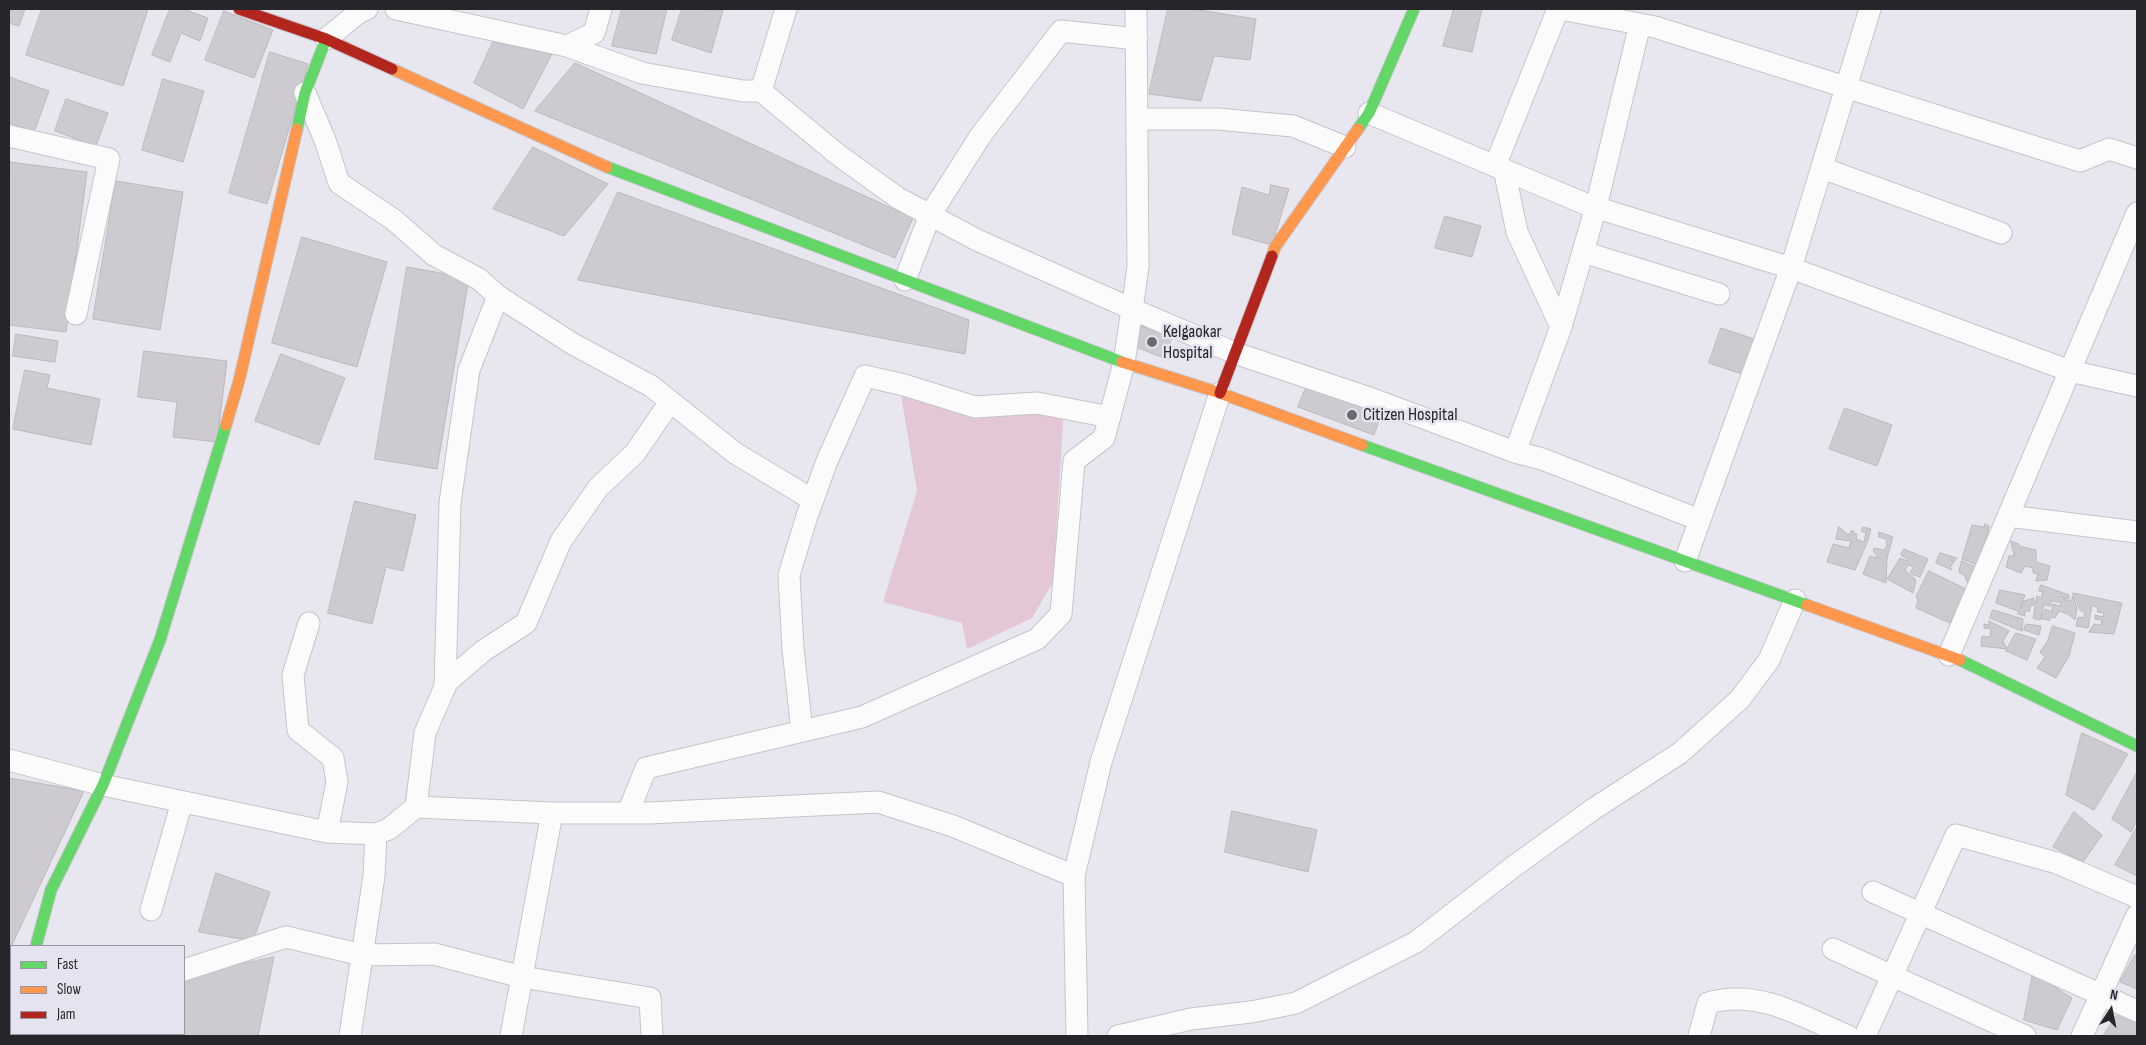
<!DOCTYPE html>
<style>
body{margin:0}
#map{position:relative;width:2146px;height:1045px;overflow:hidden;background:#e8e6ee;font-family:"Sofia Sans Condensed",sans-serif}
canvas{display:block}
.frame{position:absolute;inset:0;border:10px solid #26252a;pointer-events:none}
.legend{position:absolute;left:10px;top:945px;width:175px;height:90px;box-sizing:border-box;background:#e6e3f1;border:1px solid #9997a1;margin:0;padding:6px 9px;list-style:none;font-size:15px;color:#26252a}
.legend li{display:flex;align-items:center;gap:10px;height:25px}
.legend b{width:25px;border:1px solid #9997a1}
.north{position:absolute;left:2086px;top:985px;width:50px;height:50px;-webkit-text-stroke:4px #e6e3f1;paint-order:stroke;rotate:11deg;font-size:14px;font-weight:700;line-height:20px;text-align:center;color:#26252a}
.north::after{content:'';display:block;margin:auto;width:18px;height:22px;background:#26252a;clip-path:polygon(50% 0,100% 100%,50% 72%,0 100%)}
</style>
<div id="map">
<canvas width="2146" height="1045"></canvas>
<div class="frame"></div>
<ul class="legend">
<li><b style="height:6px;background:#63d668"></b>Fast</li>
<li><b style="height:6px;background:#ff974d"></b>Slow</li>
<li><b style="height:6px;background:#b3261e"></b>Jam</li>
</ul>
<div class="north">N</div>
</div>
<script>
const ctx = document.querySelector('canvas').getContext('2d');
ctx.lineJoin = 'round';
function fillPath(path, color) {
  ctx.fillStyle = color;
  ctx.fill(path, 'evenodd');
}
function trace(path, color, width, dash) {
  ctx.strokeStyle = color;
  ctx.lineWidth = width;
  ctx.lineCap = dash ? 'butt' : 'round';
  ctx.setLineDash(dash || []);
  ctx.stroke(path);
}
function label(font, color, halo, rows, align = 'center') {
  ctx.font = font + ' "Sofia Sans Condensed",sans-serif';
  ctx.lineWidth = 5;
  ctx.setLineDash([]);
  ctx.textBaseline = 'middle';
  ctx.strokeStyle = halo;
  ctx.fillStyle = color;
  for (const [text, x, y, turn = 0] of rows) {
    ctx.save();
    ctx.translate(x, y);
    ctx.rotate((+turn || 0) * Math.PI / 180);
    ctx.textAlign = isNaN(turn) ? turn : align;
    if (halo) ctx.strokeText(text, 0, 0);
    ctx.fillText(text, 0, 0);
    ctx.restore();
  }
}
const green = new Path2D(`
 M901 395 1064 408 1053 582 1032 618 967 649 962 623 883 602 917 491Z`);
const building = new Path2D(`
 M9 9H25L19 26 9 23Z
 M42 9H148L123 86 26 55Z
 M170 9H183L208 18 200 41 181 33 170 62 152 55Z
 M622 9H667L656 54 612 46Z
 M682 9 723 10 711 53 672 40Z
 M1168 9H1193L1256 19 1250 60 1214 56 1201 101 1149 94Z
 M1454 9H1482L1472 52 1443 46Z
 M224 11 273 30 254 78 205 60Z
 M493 42 552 54 523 109 474 83Z
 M270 52 308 64 267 204 229 193Z
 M575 63 913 218 895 258 535 111Z
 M9 77 49 91 34 132 9 123Z
 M163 79 204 91 183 162 142 150Z
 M66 99 108 113 96 146 55 131Z
 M533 147 608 184 564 236 493 209Z
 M10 162 87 172 66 332 9 325Z
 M116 181 183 192 160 330 93 319Z
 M1271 185 1289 189 1272 245 1232 234 1242 187 1269 195Z
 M618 192 969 320 965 354 578 280Z
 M1445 216 1481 226 1472 257 1435 248Z
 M302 237 387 262 357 367 272 343Z
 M407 267 469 278 437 469 375 459Z
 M1139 325 1172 338 1164 358 1131 345Z
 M1721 328 1754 339 1742 374 1709 363Z
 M16 334 58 341 55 362 13 356Z
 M144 351 227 361 217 442 173 437 177 402 138 397Z
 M281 354 345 378 319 445 255 421Z
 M25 370 50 375 47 388 100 399 91 445 13 429Z
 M1307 385 1382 413 1374 435 1298 407Z
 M1845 408 1892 425 1877 466 1829 449Z
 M355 501 416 515 403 571 386 567 372 624 328 613Z
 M1985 524 1989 526 1988 532 1977 565 1962 559 1972 525 1984 527Z
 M1839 527 1847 534H1850L1851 531H1854V534H1857L1856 539 1864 542 1866 533 1861 531 1863 527 1871 529 1867 543 1855 570 1827 562 1833 544 1849 548 1851 541 1836 539Z
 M1879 532 1893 537 1887 558 1886 583 1863 574 1870 556 1879 558 1873 551 1874 548 1884 550 1887 546 1886 539 1879 537Z
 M2011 541 2019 544V546L2036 550V562L2050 566 2047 580 2036 581 2038 574 2033 573V568L2025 566 2021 573 2006 567 2009 556H2014Z
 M1904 549 1928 559 1920 577 1913 575 1910 572 1914 567 1908 565 1905 570 1916 580 1913 593 1887 579 1900 558 1907 561 1909 560 1901 555Z
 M1940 553 1957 558 1955 561 1950 560 1954 562 1950 567 1952 570 1936 563Z
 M1962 561 1980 569 1973 580 1967 582 1965 576 1959 572Z
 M1929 571 1966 589 1961 614 1954 613 1950 623 1916 608 1918 600 1916 597Z
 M2041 585 2069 595V599L2059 597V602L2051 601 2050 606 2044 605 2040 620 2033 618 2037 596 2041 598 2043 592 2039 591Z
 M2000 590 2025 595 2020 609 2024 601 2034 598V605L2030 606V611H2025V616L2018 614V611L1996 603Z
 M2073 593 2122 603 2114 634 2089 632 2094 624 2101 625 2102 620 2095 619V615L2103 617 2104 613 2097 612 2098 608 2092 605 2088 628 2076 626 2078 617 2084 618 2085 612 2081 611Z
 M2073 596 2077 608 2075 620 2068 614 2059 611 2055 618 2050 617V620L2041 619 2045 609 2052 612V604L2060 606 2061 599 2071 601Z
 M1993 610 2023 619 2022 631 1990 618Z
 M1989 621 2009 631 2003 641 2007 649 1981 646 1982 636 1990 637 1991 629 1984 628V624L1989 625Z
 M2026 624 2041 626 2039 635 2024 630Z
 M2053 626 2075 633 2069 656 2056 678 2037 668 2045 657 2040 652 2047 642Z
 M2016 633 2036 639 2027 660 2006 651Z
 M2082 733 2128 754 2094 810 2066 795Z
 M2137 772V820L2131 832 2112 819Z
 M9 778 84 791 11 947 9 946Z
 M1232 811 1317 830 1308 872 1225 852Z
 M2074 812 2102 835 2083 862 2053 847Z
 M2137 827V876L2115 865Z
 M216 873 270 892 253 941 199 932Z
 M2135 955 2137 957V989L2120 982Z
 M274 957 258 1036H148V1034H184V977Z
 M2033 973 2072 998 2057 1030 2024 1020Z
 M2118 1014 2137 1023V1036H2103Z
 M11 1027V1034H88L90 1036H9Z`);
const street = new Path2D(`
 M396 9 567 46 594 33 601 9
 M1561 9 1655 27 2080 161 2109 149 2137 158
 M326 39 358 13 367 9
 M567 46 642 73 743 91H761L837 154 898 198 977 240 1132 309 1235 353 1375 400 1515 452 1542 459 1700 520
 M761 91 786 9
 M305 93 325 140 339 183 394 220 434 255 479 279 498 296 573 344 651 386 735 453 813 500
 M1369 113 1588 205 1791 268 2070 371 2137 386
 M1137 119H1218L1293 126 1345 147
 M9 136 109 159 76 314
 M1495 166 1558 9
 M1822 168 2001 233
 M1504 169 1517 232 1561 327
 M1583 252 1719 294
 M905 280 930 215 981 135 1061 31 1137 39
 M1515 452 1561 327 1596 207 1640 24
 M2008 516 2137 532
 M1685 561 1791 268 1870 9
 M309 623 293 675 298 730 333 758 337 782 327 832
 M1949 655 2137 213
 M445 687 450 503 469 370 498 296
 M802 731 793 649 789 575 807 516 827 461 865 376 904 385 975 407 1037 403 1110 417
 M9 760 103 785 327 832 376 834 389 829 416 807 552 813H649L878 802 953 826 1074 876
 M416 807 425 733 447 682 483 651 526 623 561 541 598 488 635 453 670 402
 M628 813 646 768 862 717 1037 639 1061 614 1074 461 1104 438 1124 363 1132 309 1138 267 1136 9
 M1873 892 2137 1011
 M151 910 182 802
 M1833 949 2025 1036
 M184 970 286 937 362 955 434 954 522 977 650 998 652 1036
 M108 1036 109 1034
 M350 1036 374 876 376 834
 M511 1036 552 813
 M1077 1036 1074 876 1101 762 1220 393
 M1118 1036 1191 1019 1251 1012 1296 1003 1416 942 1513 867 1592 810 1680 753 1740 699 1769 660 1795 600
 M1699 1036 1708 1003C1758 988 1803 1017 1848 1036
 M1865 1036 1956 835 2057 863 2137 897
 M2082 1036 2137 915`);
const fast = new Path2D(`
 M297 129 305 93 326 39
 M1358 129 1369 113 1414 9
 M607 167 1122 362
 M1362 445 1807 605
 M1960 660 2137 746
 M36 946 51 890 103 785 160 640 226 425`);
const slow = new Path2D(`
 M392 69 607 167
 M1272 256 1275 247 1358 129
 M1122 362 1220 393 1362 445
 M226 425 239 381 297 129
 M1807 605 1960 660
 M9 986 11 984`);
const jam = new Path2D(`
 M239 9 326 39 392 69
 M1220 393 1272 256`);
const markers = [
 [1152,342,6,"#6a696f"],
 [1352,415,6,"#6a696f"]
];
const poiNames = [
 ["Kelgaokar",1163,332],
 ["Hospital",1163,353],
 ["Citizen Hospital",1363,415]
];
fillPath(green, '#e3c7d7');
fillPath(building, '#cdcad0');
trace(building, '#bbb9be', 1);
trace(street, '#c6c4cb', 23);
trace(fast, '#c6c4cb', 13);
trace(slow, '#c6c4cb', 13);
trace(jam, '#c6c4cb', 13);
trace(street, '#fcfbfc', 21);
trace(fast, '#63d668', 11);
trace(slow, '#ff974d', 11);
trace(jam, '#b3261e', 11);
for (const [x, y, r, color] of markers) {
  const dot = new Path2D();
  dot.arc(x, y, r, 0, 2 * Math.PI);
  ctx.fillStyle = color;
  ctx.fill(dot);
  trace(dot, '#e6e3f1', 2);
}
label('18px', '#26252a', '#e6e3f1', poiNames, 'left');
</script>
